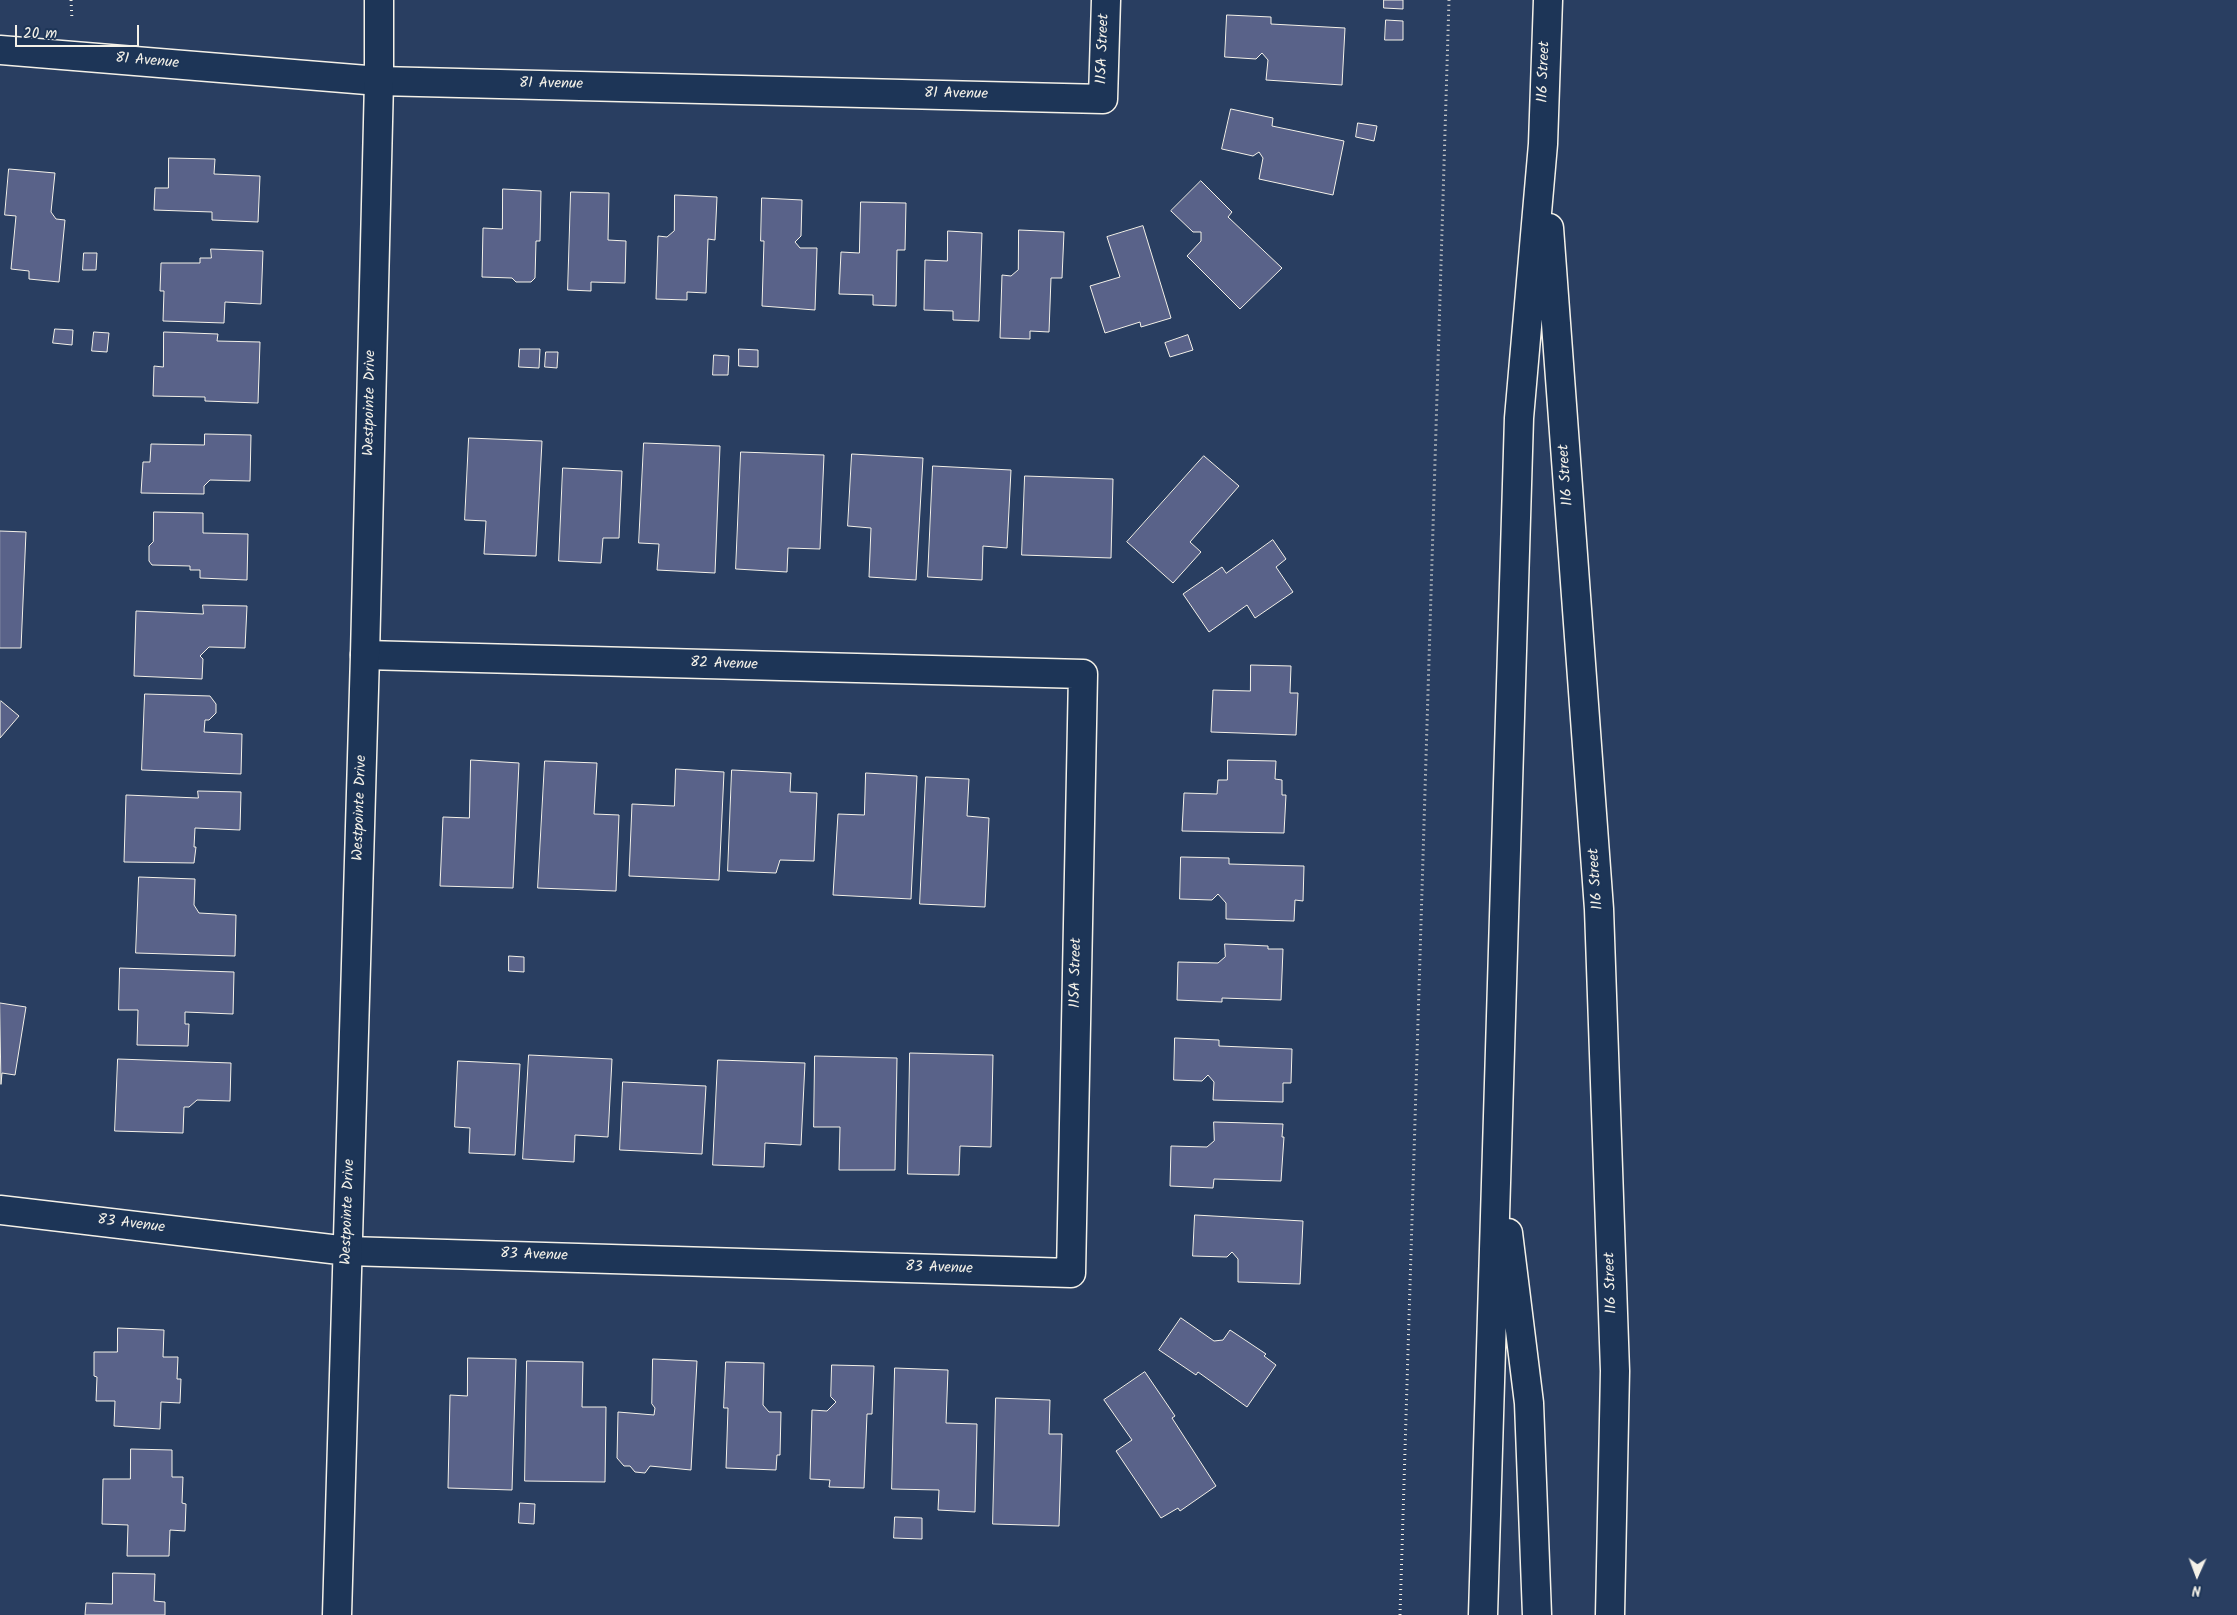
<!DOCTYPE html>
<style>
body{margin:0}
#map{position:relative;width:2237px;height:1615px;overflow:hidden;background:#293e61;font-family:Kalam,sans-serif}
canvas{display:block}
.north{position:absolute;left:2172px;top:1550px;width:50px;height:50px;-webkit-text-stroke:4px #1d3557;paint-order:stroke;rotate:182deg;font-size:14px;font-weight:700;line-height:20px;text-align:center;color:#f4f1e8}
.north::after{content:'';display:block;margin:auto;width:18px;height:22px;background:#f4f1e8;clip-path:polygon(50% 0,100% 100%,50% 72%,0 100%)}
.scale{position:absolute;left:15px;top:25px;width:124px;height:22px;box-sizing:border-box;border:2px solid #f4f1e8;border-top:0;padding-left:6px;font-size:15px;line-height:18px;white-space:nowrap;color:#f4f1e8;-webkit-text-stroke:4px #1d3557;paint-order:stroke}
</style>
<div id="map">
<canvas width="2237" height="1615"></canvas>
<div class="north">N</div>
<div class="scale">20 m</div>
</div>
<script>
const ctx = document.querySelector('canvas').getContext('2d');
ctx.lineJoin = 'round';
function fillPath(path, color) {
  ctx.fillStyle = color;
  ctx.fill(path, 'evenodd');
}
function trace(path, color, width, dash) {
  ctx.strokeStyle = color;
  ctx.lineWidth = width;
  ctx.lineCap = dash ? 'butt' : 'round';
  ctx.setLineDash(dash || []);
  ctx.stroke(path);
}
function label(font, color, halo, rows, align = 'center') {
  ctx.font = font + ' Kalam,sans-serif';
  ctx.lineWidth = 4;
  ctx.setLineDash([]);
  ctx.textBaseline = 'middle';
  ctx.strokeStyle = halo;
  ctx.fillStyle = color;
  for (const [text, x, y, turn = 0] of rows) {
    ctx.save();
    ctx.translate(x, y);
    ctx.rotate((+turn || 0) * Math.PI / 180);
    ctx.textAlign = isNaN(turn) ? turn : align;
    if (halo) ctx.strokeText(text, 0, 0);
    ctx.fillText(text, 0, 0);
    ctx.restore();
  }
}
const building = new Path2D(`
 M1384 0H1403V9L1384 8Z
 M1227 15 1271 17V24L1345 28 1342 85 1266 80 1268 60 1262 53 1256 59 1225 57Z
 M1386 20 1403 21V40H1385Z
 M1231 109 1273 118 1272 126 1344 141 1333 195 1259 179 1263 158 1259 152 1253 156 1222 149Z
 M1358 123 1377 126 1374 141 1356 137Z
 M169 158 215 159 214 174 260 176 258 222 212 220V212L154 210 155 188H168Z
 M9 169 55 173 51 212 56 219 65 220 59 282 29 279V271L11 269 16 216 5 215Z
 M1201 181 1232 212 1228 217 1282 268 1240 309 1187 256 1201 241V232H1193L1171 211Z
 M503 189 541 191 540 241H536L535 278 531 282H516L512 278 482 277 483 228 502 229Z
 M571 192 609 193 608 240 626 241 625 283 591 282V291L568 290Z
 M675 195 717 197 715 240 708 239 706 293 687 292V300L656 299 658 236 667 237 674 231Z
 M762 198 802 200 801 236 795 242 800 248H817L815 310 762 306 764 241H761Z
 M861 202 906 203 905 250H897L896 306 873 305V295L839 294 841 252 859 253Z
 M1143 226 1171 318 1141 327 1140 322 1105 333 1090 286 1120 277 1107 237Z
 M1019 230 1064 232 1062 278H1051L1049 332 1030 331V339L1000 338 1002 275 1011 276 1018 270Z
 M948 231 982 233 979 321 953 320V311L924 310 925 260 947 261Z
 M211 249 263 251 261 304 225 302 224 323 163 321 164 291H160L161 263H200V258H211Z
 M84 253H97L96 270H83Z
 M55 329 73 330 72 345 53 343Z
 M94 332 109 333 107 352 92 351Z
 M164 332 218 334 217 341 260 342 258 403 205 401V397L153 396 154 366 163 367Z
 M1188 335 1193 350 1170 357 1165 343Z
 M520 349H540L539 368 519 367Z
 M739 349 758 350V367L739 366Z
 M546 352H558L557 368 545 367Z
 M714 355 729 356 728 375H713Z
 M205 434 251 435 250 481 210 480 204 486V494L141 493 143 462H150L151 444 204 445Z
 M469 438 542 441 536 556 484 554 486 521 465 520Z
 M644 443 720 446 715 573 657 570 659 544 639 543Z
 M741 452 824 455 820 549 788 548 787 572 736 569Z
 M852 454 923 458 916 580 869 577 871 528 848 526Z
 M1204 456 1239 486 1190 542 1201 552 1173 583 1127 542Z
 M933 466 1011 470 1007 548 983 546 982 580 928 577Z
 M563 468 622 471 619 538H603L601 563 559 561Z
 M1025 476 1113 479 1111 558 1022 555Z
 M154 512 203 513V533L248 534 247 580 200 578V570H190V566L152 565 149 561V546L153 542Z
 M0 531 26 532 21 648H0Z
 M1273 540 1286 559 1276 567 1293 592 1255 618 1247 605 1209 632 1183 594 1222 567 1226 573Z
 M203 605 247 606 245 648 209 647 200 656 203 659 202 679 134 676 136 611 203 614Z
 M1251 665 1291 666 1290 693H1298L1296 735 1211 732 1213 690 1250 691Z
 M145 694 210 696 216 704V713L209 720H205L204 732 242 734 241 774 142 770Z
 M1 701 19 716 0 738V702Z
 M471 760 519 763 513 888 440 886 443 817 469 818Z
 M1228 760 1276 761 1275 779 1282 780V795H1286L1284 833 1182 831 1184 793 1217 794 1218 780H1227Z
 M545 761 597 763 594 814 619 815 616 891 538 888Z
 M676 769 724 772 719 880 629 876 632 804 674 806Z
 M732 770 791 773 790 792 817 793 814 861 780 860 776 873 728 871Z
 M866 773 917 776 911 899 833 895 838 814 864 815Z
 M926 777 969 779 967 816 989 818 985 907 920 904Z
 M198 791 241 792 240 830 195 828 194 847H196L194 863 124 862 126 795 198 798Z
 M1181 857 1229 858V864L1304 866 1303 901 1295 900 1294 921 1226 919V903L1218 894 1212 900 1180 899Z
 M139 877 195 879 194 905 199 913 236 915 235 956 136 953Z
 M1225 944 1268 946V949H1283L1281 1000 1222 998V1002L1177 1000 1178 962 1218 963 1225 957Z
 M509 956 524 957V972L509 971Z
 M120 968 234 972 233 1014 185 1012V1024H189L188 1046 137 1045 138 1010H119Z
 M0 1003 26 1007 15 1075 2 1073 1 1084Z
 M1175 1038 1219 1040V1046L1292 1049 1291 1083H1283V1102L1213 1100 1214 1082 1208 1075 1202 1081 1174 1080Z
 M910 1053 993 1055 991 1147 960 1146 959 1175 908 1174Z
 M529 1055 612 1059 608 1137 575 1135 574 1162 523 1159Z
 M815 1056 897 1058 895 1170H839L840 1127H814Z
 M118 1059 231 1063 230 1101 197 1100 189 1107H184L183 1133 115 1131Z
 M718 1060 805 1063 801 1145 765 1143 764 1167 713 1165Z
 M458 1061 520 1064 515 1155 469 1153 470 1128 455 1127Z
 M623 1082 706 1086 702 1154 620 1150Z
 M1214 1122 1283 1124 1282 1137H1284L1281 1181 1214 1179 1213 1188 1170 1186 1171 1146 1207 1147 1214 1141Z
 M1195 1215 1303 1221 1300 1284 1238 1282V1259L1232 1252 1227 1257 1193 1256Z
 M1181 1318 1214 1341 1223 1340 1230 1330 1266 1354 1264 1356 1276 1365 1247 1407 1198 1372 1196 1375 1159 1350Z
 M118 1328 164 1330 163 1357H178L177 1379H181L180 1403 161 1402 160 1429 114 1426 115 1401H96L97 1377 94 1376V1352H117Z
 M468 1358 516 1359 512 1490 448 1488 450 1395 467 1396Z
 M653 1359 697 1361 691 1470 650 1466 645 1473 635 1472 630 1466H624L617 1458 618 1412 654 1415 655 1408 652 1404Z
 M527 1361 583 1362 582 1407H606L605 1482 525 1481Z
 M726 1362 764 1363 763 1405 769 1412H781L780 1455H777L776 1470 726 1468 728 1408H724Z
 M832 1365 874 1366 872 1414H867L864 1488 829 1487 830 1480 810 1479 812 1410 827 1411 836 1402 831 1397Z
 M895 1368 948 1370 946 1423 977 1424 975 1512 938 1510 939 1490 892 1489Z
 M1145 1372 1175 1416 1172 1418 1216 1486 1180 1511 1178 1508 1161 1518 1116 1451 1132 1440 1104 1400Z
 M996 1398 1050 1400 1049 1434H1062L1059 1526 993 1524Z
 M131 1449 172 1450V1477H183L182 1503 186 1504 185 1531 170 1530 169 1556H127L128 1525 102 1524 103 1479H130Z
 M520 1503 535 1504 534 1524 519 1523Z
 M895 1517 922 1518V1539L894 1538Z
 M113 1573 155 1574 154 1601 165 1602V1615H85L86 1603 112 1604Z`);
const path = new Path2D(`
 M71 0 72 20
 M1400 1615 1449 0`);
const street = new Path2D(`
 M0 50 379 81 1103 99 1106 0
 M348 1251 1071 1273 1083 674 365 655`);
const secondary = new Path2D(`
 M1549 228 1599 909 1615 1371 1610 1615
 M0 1210 348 1251
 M1508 1233 1529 1403 1537 1615
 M337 1615 365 655 379 81V0
 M1483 1615 1519 418 1543 144 1548 0`);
const streetNames = [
 ["115A Street",1104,49,-88],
 ["81 Avenue",147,62,5],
 ["116 Street",1545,72,-88],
 ["81 Avenue",551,85,1],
 ["81 Avenue",956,95,1],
 ["Westpointe Drive",371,403,-89],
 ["116 Street",1567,475,-94],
 ["82 Avenue",724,665,2],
 ["Westpointe Drive",361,808,-88],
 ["116 Street",1597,879,-94],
 ["115A Street",1077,973,-89],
 ["Westpointe Drive",349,1212,-88],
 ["83 Avenue",131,1225,7],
 ["83 Avenue",534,1256,2],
 ["83 Avenue",939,1269,2],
 ["116 Street",1612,1283,-92]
];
fillPath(building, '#596289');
trace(building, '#f4f1e8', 1);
trace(street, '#f4f1e8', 31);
trace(secondary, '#f4f1e8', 31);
trace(path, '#f4f1e8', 3, [1, 4]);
trace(street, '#1d3557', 28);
trace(secondary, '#1d3557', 28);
label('15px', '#f4f1e8', '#1d3557', streetNames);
</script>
